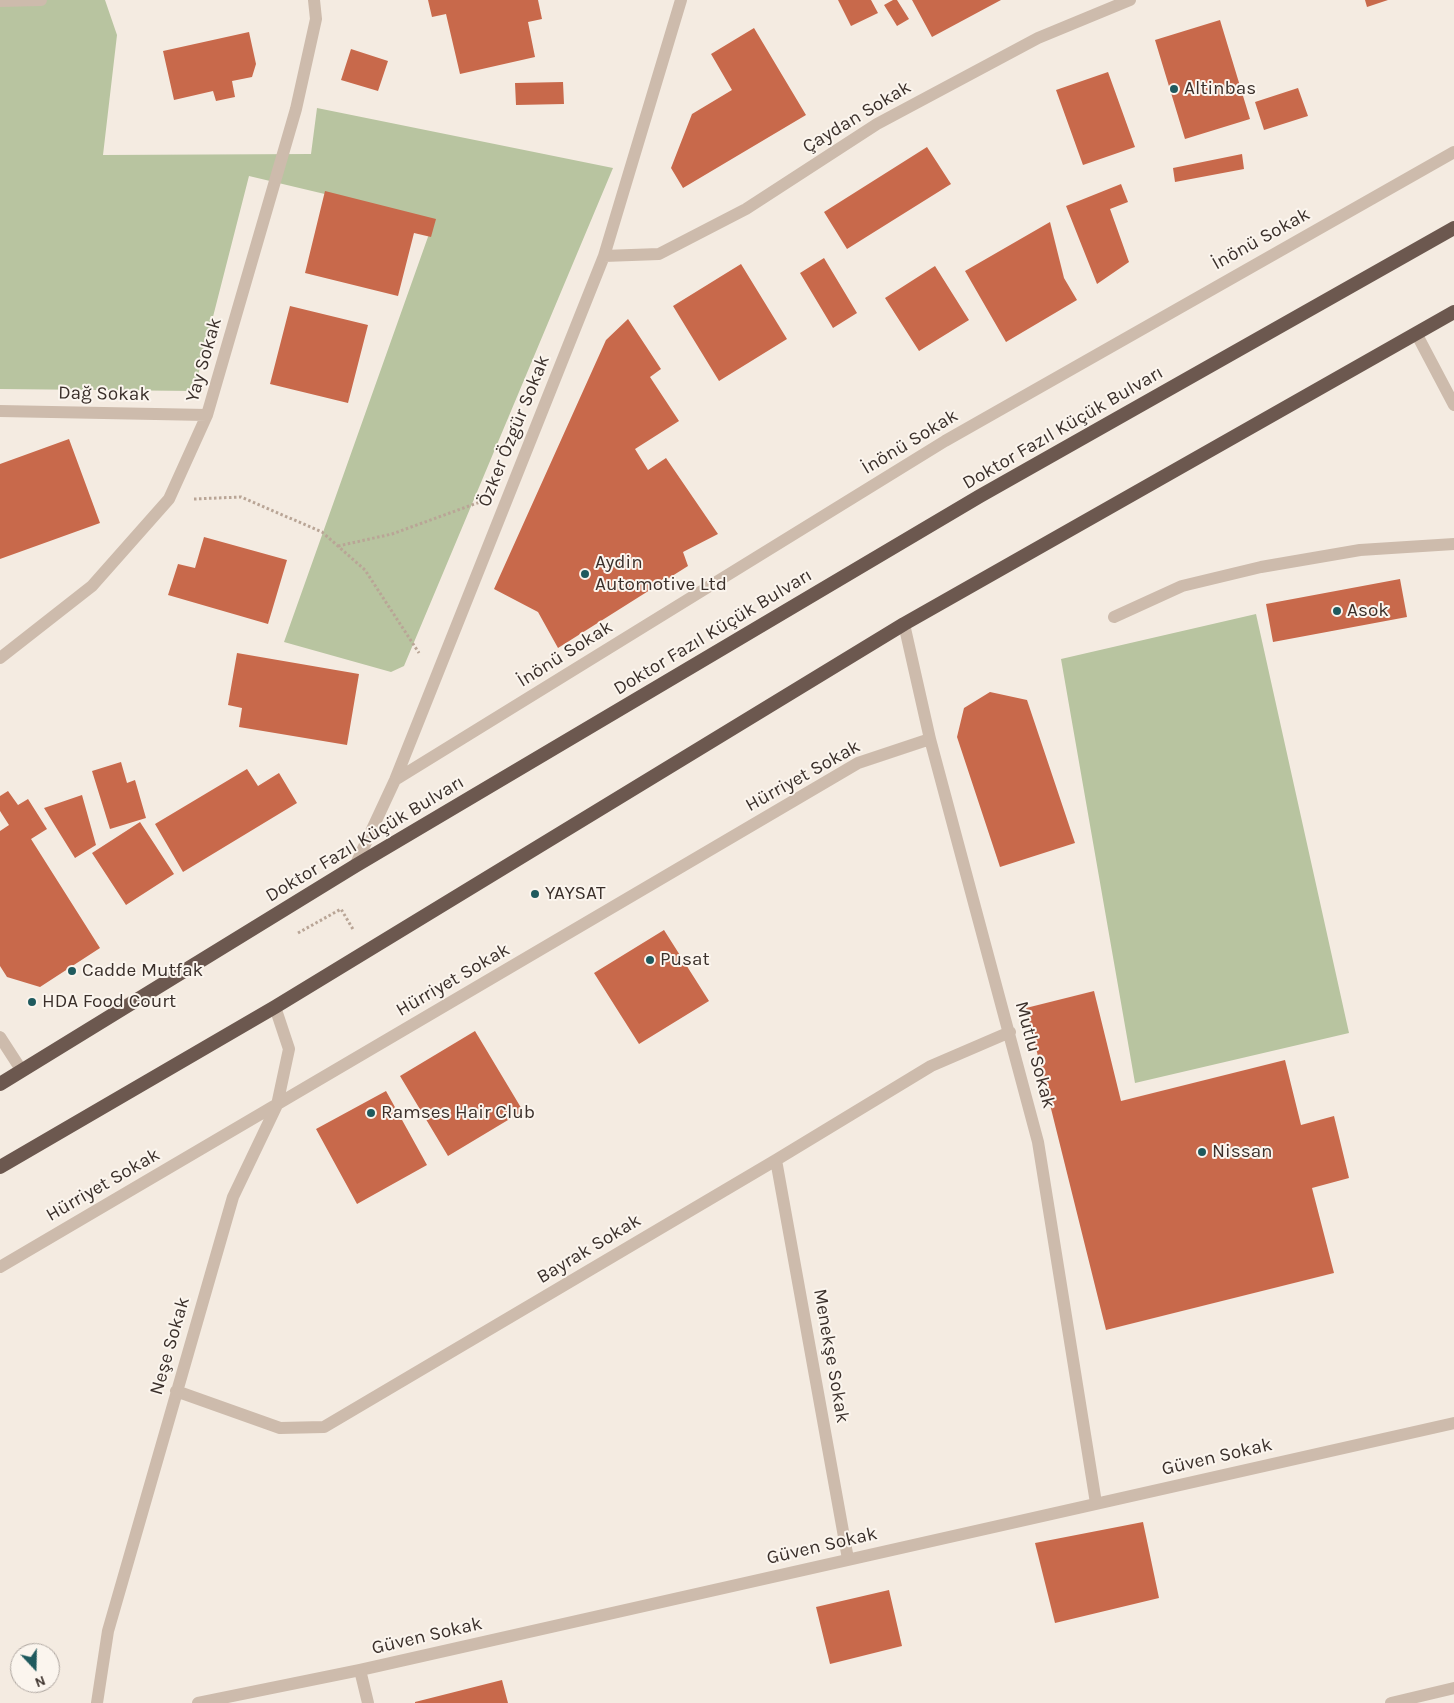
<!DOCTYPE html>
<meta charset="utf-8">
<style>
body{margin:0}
#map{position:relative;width:1454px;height:1703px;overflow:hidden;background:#f4ebe1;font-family:Karla,sans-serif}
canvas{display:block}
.north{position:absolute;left:10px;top:1643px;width:50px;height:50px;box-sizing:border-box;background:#fbf5ee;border:1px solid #aea6a0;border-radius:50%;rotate:159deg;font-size:14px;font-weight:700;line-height:20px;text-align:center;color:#3b302b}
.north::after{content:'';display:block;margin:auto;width:18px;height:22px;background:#1f5a5e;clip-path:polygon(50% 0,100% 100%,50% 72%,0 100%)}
</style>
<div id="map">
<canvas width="1454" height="1703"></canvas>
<div class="north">N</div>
</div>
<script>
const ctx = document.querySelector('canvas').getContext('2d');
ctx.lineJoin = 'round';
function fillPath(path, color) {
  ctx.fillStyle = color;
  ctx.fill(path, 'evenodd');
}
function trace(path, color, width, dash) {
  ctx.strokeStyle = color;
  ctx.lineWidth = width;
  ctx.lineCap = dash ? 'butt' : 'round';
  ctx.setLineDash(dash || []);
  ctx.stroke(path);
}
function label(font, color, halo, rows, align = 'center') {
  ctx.font = font + ' Karla,sans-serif';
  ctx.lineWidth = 4;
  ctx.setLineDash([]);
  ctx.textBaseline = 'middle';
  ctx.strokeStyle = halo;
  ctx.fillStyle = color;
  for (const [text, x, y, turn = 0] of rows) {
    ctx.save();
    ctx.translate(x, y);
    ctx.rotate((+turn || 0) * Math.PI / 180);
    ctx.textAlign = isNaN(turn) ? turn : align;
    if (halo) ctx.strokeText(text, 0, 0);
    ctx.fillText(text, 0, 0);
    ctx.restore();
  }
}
const green = new Path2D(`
 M0 0H105L117 35 103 155 311 154 317 108 613 168 404 666 391 672 284 642 434 220 249 176 194 391 0 389Z
 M1256 614 1349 1033 1135 1083 1061 659Z`);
const building = new Path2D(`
 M428 0H538L542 19 528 22 535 57 460 74 446 14 432 17Z
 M838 0H871L878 13 851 26Z
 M893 0H897L909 19 897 26 884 5Z
 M912 0H1001L932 37Z
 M1365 0H1388L1367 7Z
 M1220 20 1250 119 1185 139 1155 40Z
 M754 28 806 115 683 188 671 168 692 114 732 90 711 54Z
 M249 32 256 64 252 77 232 81 235 97 216 101 213 91 174 100 163 51Z
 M351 49 388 61 378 91 341 80Z
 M1108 72 1135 147 1083 165 1056 90Z
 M563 82 564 104 516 105 515 83Z
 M1298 88 1308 116 1264 130 1255 102Z
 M927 147 951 184 847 249 824 212Z
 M1242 154 1244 169 1175 182 1173 168Z
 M1121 184 1128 202 1110 209 1129 262 1097 284 1066 206Z
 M325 191 436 219 431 237 414 233 398 296 305 273Z
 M1050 222 1064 278 1077 300 1006 342 965 271Z
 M824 258 857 313 833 328 800 273Z
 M741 264 787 339 719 381 673 306Z
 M935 266 969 320 919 351 885 298Z
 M290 306 368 325 348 403 270 384Z
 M628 319 661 369 650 377 679 421 635 449 648 470 666 458 718 534 683 552 688 566 558 648 538 612 494 589 606 340Z
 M69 439 100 523 0 559V464Z
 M204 537 287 560 268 624 168 595 178 564 195 568Z
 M1400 579 1407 617 1273 642 1266 604Z
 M237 653 359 674 347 745 239 727 242 708 228 705Z
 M990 692 1027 700 1075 843 1000 867 957 737 964 708Z
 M121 762 127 783 135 780 146 818 110 829 92 771Z
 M247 769 258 786 279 773 297 803 183 872 155 824Z
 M8 791 18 805 28 799 47 829 31 839 100 948 40 987 7 977 0 966V831L9 825 0 811V796Z
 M82 795 96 845 75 858 44 808Z
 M140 822 174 874 126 905 92 853Z
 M664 930 709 1001 639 1044 594 973Z
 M1094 991 1121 1101 1285 1060 1301 1125 1334 1116 1349 1178 1312 1188 1334 1273 1106 1330 1026 1008Z
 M475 1031 523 1111 448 1156 400 1076Z
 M386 1091 427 1165 357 1204 316 1129Z
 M1143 1522 1159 1598 1055 1623 1035 1543Z
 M889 1590 902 1646 830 1664 816 1607Z
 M502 1680 508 1703H415V1702Z`);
const path = new Path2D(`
 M194 499 241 497 322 532 365 570 419 653
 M338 546 392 534 480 502
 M298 933 341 909 354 931`);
const service = new Path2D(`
 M1114 617 1182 586 1261 567 1360 550 1454 544`);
const minor = new Path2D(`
 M0 1 41 0
 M604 256 659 254 746 209 877 124 1038 38 1130 0
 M1416 333 1454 405
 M0 411 207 415
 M904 624 930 739 1038 1142 1096 1503
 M0 658 92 586 169 499 207 415 296 109 316 19 314 0
 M395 780 945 441 1454 152
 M355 866 395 780 604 256 681 0
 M0 1037 22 1071
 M776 1160 848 1559
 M0 1267 858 763 930 739
 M176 1391 280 1428 324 1427 776 1160 931 1066 1010 1032
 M360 1670 368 1703
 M97 1703 108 1631 233 1197 277 1105 289 1049 275 1007
 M198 1703 360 1670 1454 1423
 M1391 1703 1454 1688`);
const trunk = new Path2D(`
 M0 1084 355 866 980 496 1454 228
 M0 1167 275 1007 904 624 1454 312`);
const markers = [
 [1174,89,5,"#1f5a5e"],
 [585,574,5,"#1f5a5e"],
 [1337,611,5,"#1f5a5e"],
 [535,894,5,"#1f5a5e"],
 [650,960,5,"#1f5a5e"],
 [72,971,5,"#1f5a5e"],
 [32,1002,5,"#1f5a5e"],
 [371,1113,5,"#1f5a5e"],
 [1202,1152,5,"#1f5a5e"]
];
const poiNames = [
 ["Altinbas",1184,89],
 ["Aydin",595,563],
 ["Automotive Ltd",595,585],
 ["Asok",1347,611],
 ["YAYSAT",545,894],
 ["Pusat",660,960],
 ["Cadde Mutfak",82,971],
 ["HDA Food Court",42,1002],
 ["Ramses Hair Club",381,1113],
 ["Nissan",1212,1152]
];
const streetNames = [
 ["Çaydan Sokak",857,117,-31],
 ["İnönü Sokak",1261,239,-29],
 ["Yay Sokak",204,360,-74],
 ["Dağ Sokak",104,394,1],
 ["Doktor Fazıl Küçük Bulvarı",1063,428,-30],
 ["Özker Özgür Sokak",514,431,-68],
 ["İnönü Sokak",910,442,-31],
 ["Doktor Fazıl Küçük Bulvarı",713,632,-31],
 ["İnönü Sokak",565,654,-32],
 ["Hürriyet Sokak",803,776,-29],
 ["Doktor Fazıl Küçük Bulvarı",365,839,-31],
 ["Hürriyet Sokak",453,980,-30],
 ["Mutlu Sokak",1035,1055,75],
 ["Hürriyet Sokak",103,1185,-30],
 ["Bayrak Sokak",589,1249,-31],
 ["Neşe Sokak",170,1346,-74],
 ["Menekşe Sokak",831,1356,80],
 ["Güven Sokak",1217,1457,-13],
 ["Güven Sokak",822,1546,-13],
 ["Güven Sokak",427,1636,-13]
];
fillPath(green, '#b8c4a0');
fillPath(building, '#c8694b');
trace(path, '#b9a596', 3, [2.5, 2.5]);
trace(service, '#cdbbac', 12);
trace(minor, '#cdbbac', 12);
trace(trunk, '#6c584f', 14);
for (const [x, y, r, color] of markers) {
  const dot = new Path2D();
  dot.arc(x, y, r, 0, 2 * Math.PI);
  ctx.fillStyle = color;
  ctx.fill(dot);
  trace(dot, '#fbf5ee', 2);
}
label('19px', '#3b302b', '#fbf5ee', poiNames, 'left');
label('19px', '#3b302b', '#fbf5ee', streetNames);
</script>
